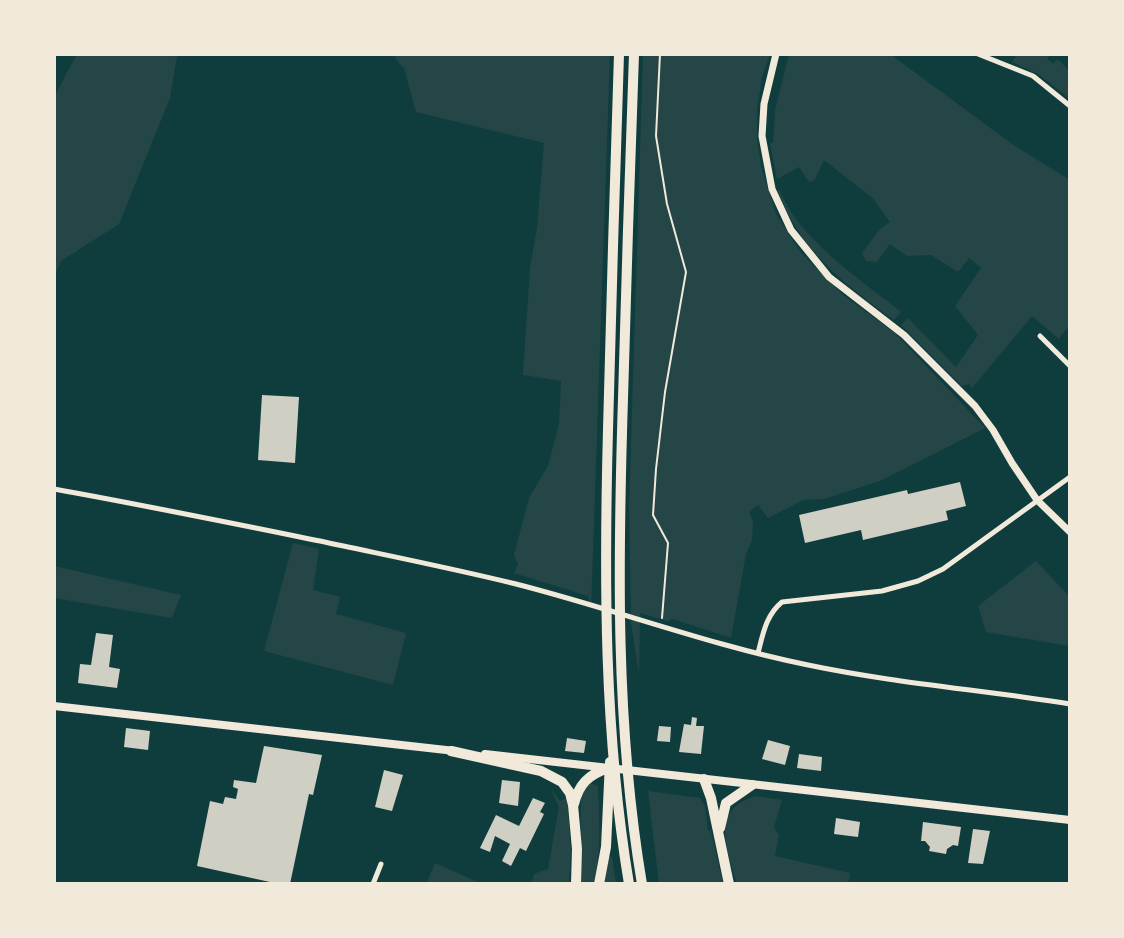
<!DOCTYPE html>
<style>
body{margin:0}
#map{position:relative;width:1124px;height:938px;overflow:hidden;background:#0f3d3e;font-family:"Noto Sans",sans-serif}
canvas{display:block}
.frame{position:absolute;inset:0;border:56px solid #f1e9da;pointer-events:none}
</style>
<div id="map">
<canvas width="1124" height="938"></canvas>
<div class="frame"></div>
</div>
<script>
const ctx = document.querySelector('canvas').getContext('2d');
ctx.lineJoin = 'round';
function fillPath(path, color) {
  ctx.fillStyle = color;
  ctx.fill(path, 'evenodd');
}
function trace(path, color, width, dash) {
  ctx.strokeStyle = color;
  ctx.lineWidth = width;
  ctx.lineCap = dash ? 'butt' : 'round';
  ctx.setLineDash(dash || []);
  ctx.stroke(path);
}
const green = new Path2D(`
 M77 54 177 56 170 98 119 224 61 261 54 277V97Z
 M394 54H610L591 610 588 596 514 573 518 564 514 555 529 498 548 466 559 424 561 381 523 375 530 268 537 228 544 143 416 112 404 68 397 61Z
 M643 54H770L762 77 757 111V137L761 167 776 214 801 253 843 295 895 333 985 428 880 481 824 499 803 500 768 518 758 505 749 512 753 522 752 540 746 554 731 638 673 619 667 621 640 613 639 673 631 623 629 507Z
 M789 54H890L1012 144 1070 180V324L1059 339 1032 316 972 388 969 384 962 386 901 325 908 318 956 367 978 335 955 306 981 268 969 258 958 272 931 255 907 256 890 244 877 262 866 261 862 253 880 229 890 222 876 203 875 200 824 160 814 181 809 182 799 167 777 179 770 143H773L775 110Z
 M1017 54H1051L1047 59 1053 64 1058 59 1070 72V99L1038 74 1012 62Z
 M779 189C799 240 859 278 901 312L894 320C844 284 799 249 778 191Z
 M293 543 319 549 313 590 340 597 336 614 406 633 393 685 264 651Z
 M1036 561 1070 597V646L986 632 978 606Z
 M54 566 181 595 172 618 54 598Z
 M589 783 598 786C599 818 602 853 593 884H580L581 795Z
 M550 787 560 801 567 798 571 851 569 884H532L534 874 548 869 559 807Z
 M648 791 700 798 705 806 708 830 711 831 723 884H659Z
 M755 796 782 800 774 827 779 835 775 856 850 873 848 884H737C727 848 710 810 755 796Z
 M609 857H612L616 884H604Z
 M435 863 482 884H426Z`);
const building = new Path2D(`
 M262 395 299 397 295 463 258 460Z
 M960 482 966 506 946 511 948 520 863 540 861 530 805 543 799 515 907 490 908 494Z
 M96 633 113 635 109 667 120 669 117 688 78 683 80 664 91 665Z
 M692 717 697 718 696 726H704L701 754 679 752 684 724 691 725Z
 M659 726 671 727 670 742 657 741Z
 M126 728 150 731 148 750 124 747Z
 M567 738 586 741 584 753 565 751Z
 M768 740 790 746 785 765 762 759Z
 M264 746 322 755 313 795 309 794 290 884H279L197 866 210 801 223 804 225 797 236 799 238 789 233 787 234 780 256 783Z
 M799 754 822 757 821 771 797 768Z
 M384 770 403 775 392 811 375 807Z
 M502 780 520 782 518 806 499 803Z
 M533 798 545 803 540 812 544 814 526 851 520 848 511 866 502 861 510 844 495 836 490 852 480 848 496 815 519 826Z
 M836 818 860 822 858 837 834 834Z
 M923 822 961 827 958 846 953 845 947 849 946 854 929 851 930 847 925 841H921Z
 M973 829 990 831 983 864 968 863Z`);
const path = new Path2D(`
 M660 54 656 136 667 204 686 272 665 392 656 469 653 515 668 543 662 618`);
const minor = new Path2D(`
 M978 54 1033 76 1070 106
 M1040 336 1070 366
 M54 489C143 505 231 523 320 541 385 555 451 568 516 584 614 609 709 645 808 665 894 683 983 690 1070 704
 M758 653C763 634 766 615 782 602L882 591 918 581 943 569 1070 477
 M373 884 381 864`);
const secondary = new Path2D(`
 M776 54 764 104 762 136 772 189 791 230 829 277 904 335 975 406 993 430 1012 463 1037 500 1070 532`);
const primary = new Path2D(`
 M54 706 455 751
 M485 754 1070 820`);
const motorway = new Path2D(`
 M619 54C615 179 611 305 608 430 604 581 604 734 629 884
 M634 54C630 169 626 283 623 398 618 560 615 724 642 884
 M451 751 541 771 562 782 570 793 573 805 577 849 576 884
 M704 779 711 798 729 884
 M574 804C579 784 588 775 608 768
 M720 828 726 803 752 785
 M599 884 606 847 610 762`);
fillPath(green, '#244646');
fillPath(building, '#cfcfc3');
trace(path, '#f1e9da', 2);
trace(minor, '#f1e9da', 5);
trace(secondary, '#f1e9da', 7);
trace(primary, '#f1e9da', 8);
trace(motorway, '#f1e9da', 10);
</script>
